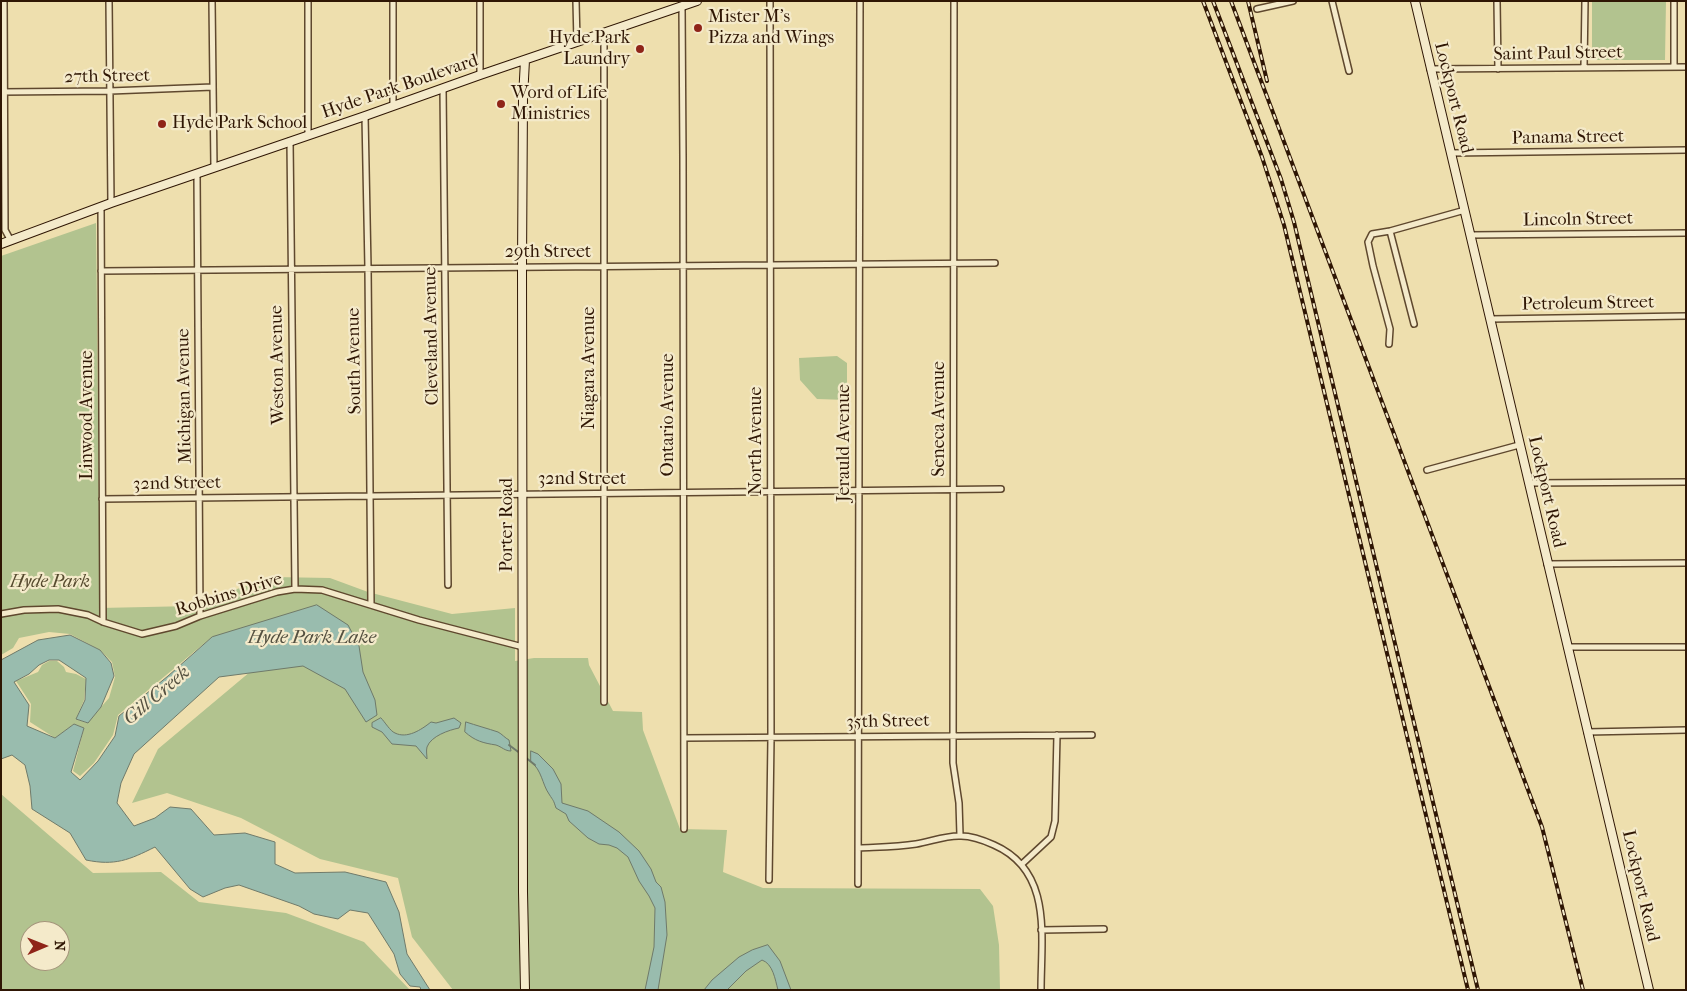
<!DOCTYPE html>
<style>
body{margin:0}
#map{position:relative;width:1687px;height:991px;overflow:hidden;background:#eedfae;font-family:"IM FELL French Canon",serif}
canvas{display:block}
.frame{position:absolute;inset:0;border:2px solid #2f1604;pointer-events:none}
.north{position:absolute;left:20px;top:921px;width:50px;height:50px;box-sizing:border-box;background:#f4eaca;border:1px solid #a5957b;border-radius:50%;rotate:89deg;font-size:14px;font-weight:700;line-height:20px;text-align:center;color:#2f1604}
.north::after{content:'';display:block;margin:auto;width:18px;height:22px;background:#8f2418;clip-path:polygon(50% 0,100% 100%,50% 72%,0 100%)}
</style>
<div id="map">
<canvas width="1687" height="991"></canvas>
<div class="frame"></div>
<div class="north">N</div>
</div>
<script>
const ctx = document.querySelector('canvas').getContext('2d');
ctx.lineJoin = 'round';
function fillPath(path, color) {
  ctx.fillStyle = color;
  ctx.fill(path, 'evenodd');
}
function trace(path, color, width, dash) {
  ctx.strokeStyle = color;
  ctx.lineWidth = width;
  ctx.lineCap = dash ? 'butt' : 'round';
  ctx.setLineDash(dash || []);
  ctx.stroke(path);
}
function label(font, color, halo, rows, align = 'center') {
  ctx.font = font + ' "IM FELL French Canon",serif';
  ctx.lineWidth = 4.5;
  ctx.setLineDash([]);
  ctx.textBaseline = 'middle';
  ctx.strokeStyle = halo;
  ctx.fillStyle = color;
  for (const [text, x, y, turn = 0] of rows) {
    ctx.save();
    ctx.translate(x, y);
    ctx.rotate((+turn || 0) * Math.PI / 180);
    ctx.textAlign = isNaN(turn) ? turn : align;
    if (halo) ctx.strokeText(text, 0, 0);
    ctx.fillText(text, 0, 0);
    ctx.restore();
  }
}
const green = new Path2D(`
 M1592 1H1666L1665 60H1592Z
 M96 223 100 608 193 606 213 597 273 577 330 578 368 592 452 614 515 608V661L534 658H588L589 665 613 711 642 712 643 730 680 829 727 830 723 872 763 888 980 889 993 906 999 945 1000 990H453L412 937 398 878 320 859 241 818 167 793 132 803 158 749 269 656 212 637 118 715 113 735 94 763 80 776 73 771 84 728 74 724 55 738 30 722 31 704 16 681 38 672 42 665 49 661H57L64 667 66 672 76 674 86 679 84 700 76 719 87 723 109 698 115 677 112 662 100 650 70 634 49 632 19 638 13 648 1 655V256Z
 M837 356 847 363V400L817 399 800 380 799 358Z
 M1 794 93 873 161 872 199 902 286 913 364 942 410 990H1ZM30 931H60V961H30Z`);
const water = new Path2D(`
 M317 605 348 625 359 646 363 672 375 700 377 715 366 722 345 689 303 666 219 677 134 754 121 783 117 803 134 826 155 818 170 807 191 809 214 835 245 833 275 842V864L295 873 345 872 386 882 399 912 407 954 430 990H421L420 987 410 986 400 974 394 954 368 913 350 910 338 919 314 914 299 906 239 885 225 888 203 897 190 889 155 847C129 860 115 866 86 860L70 833 32 809 30 786 25 765 12 755 1 759V660L38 640 70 635 100 650 111 663 114 676 101 707 88 723 76 719 85 700 86 678 59 660H49L39 665 29 674 14 682 29 705 27 726 55 738 74 724 84 728 71 772 80 780 98 761 115 736 119 716 168 676 212 637Z
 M381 718C385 722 390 731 395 733 407 739 421 730 431 722L436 723 454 718 461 723 459 728C449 730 431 736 427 747 426 751 427 755 427 759L416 746 392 744 382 732 372 727V723Z
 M466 722C475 725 489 729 498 732 502 734 505 738 509 740L511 751C505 751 502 747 496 745 483 743 475 741 465 732Z
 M531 751 538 754 553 769 561 784 562 803 588 811 619 832 639 851 651 869 656 882 661 887 665 902 667 935 658 990H645L654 947 655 908 649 896 639 881 628 857 617 848 609 845 599 844 588 838 569 821 566 814 556 808C553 799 554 802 549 794 542 784 542 770 531 762Z
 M768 945 780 961 791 990H778C775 979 773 964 762 960L746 971 727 990H704L712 980 739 957 752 950Z`);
const stream = new Path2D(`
 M509 745 521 754
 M525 757 535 765`);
const street = new Path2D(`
 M4 1 5 230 11 241
 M109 1 111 203
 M212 1 214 168
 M308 1V135
 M393 1V105
 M576 1 577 42
 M954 1 953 763 959 803 960 835
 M1332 1 1349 71
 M1497 1 1498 69
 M682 7 683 158 684 829
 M1257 9 1293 1
 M604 33V702
 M1584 67 1585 1
 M1674 67V1
 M1430 69 1686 67
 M480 75V1
 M443 88 448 585
 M2 92 110 91 213 87
 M365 116 368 268 371 605
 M290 141 295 589
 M1451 153 1686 150
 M197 175 200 616
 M101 207 103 622
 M1390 231 1414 324
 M1471 235 1686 233
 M101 271 995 263
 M1491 319 1686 316
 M1389 344 1390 329 1373 266 1368 242 1372 234 1390 231 1465 210
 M1427 470 1519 445
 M1529 483 1686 482
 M102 499 1001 489
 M1547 564 1686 563
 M1 614 24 610 58 609 88 615 103 622 142 634 176 626 200 616 277 592 295 589 322 590 419 620 523 647
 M1567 647H1686
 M1587 732 1686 730
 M684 738 1092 735
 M859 848C878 847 897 847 916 844 930 842 946 835 961 836 973 836 983 840 994 845 1053 871 1041 936 1041 990
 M1022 864 1051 837 1055 821 1057 735
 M769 880 771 738 770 1
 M858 884 860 1
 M1041 930 1104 929`);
const secondary = new Path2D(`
 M1415 1 1649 990
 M1 244 111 203 365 116 480 75 697 1
 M525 990 523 892 522 266 523 98 525 60`);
const rail = new Path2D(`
 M1203 1 1262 157 1284 225 1468 990
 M1213 1 1281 179 1294 222 1478 990
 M1231 1 1542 827 1583 990
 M1248 1 1267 81`);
const markers = [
 [698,28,5,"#8f2418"],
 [640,49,5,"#8f2418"],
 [501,104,5,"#8f2418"],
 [162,124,5,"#8f2418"]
];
const poiNames = [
 ["Mister M's",708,18],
 ["Pizza and Wings",708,39],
 ["Hyde Park",630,39,"right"],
 ["Laundry",630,60,"right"],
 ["Word of Life",511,94],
 ["Ministries",511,115],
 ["Hyde Park School",172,124]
];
const streetNames = [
 ["Saint Paul Street",1558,54,-1],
 ["27th Street",107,77,-1],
 ["Hyde Park Boulevard",400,87,-19],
 ["Lockport Road",1453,98,76],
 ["Panama Street",1568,138,-1],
 ["Lincoln Street",1578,220,-1],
 ["29th Street",548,253],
 ["Petroleum Street",1588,304,-1],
 ["Cleveland Avenue",432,336,-91],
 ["South Avenue",355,361,-91],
 ["Weston Avenue",278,365,-91],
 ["Niagara Avenue",590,368,-90],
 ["Michigan Avenue",185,396,-91],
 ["Linwood Avenue",88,415,-90],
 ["Ontario Avenue",669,415,-90],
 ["Seneca Avenue",940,419,-90],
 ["North Avenue",757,441,-90],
 ["Jerauld Avenue",845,443,-90],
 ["32nd Street",582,480],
 ["32nd Street",177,484,-1],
 ["Lockport Road",1546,492,77],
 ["Porter Road",508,525,-90],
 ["Robbins Drive",229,595,-17],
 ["35th Street",888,722,-1],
 ["Lockport Road",1640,886,77]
];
const parkNames = [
 ["Hyde Park",50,583]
];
const waterNames = [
 ["Hyde Park Lake",312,638],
 ["Gill Creek",157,696,-40]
];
fillPath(green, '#b2c38f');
fillPath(water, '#99bcae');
trace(water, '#6f7a6a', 1);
trace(stream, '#6f7a6a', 2);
trace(street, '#5f482e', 8);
trace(secondary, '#2f1604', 10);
trace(street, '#f4eaca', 5);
trace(secondary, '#f4eaca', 8);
trace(rail, '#2f1604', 4);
trace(rail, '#f4eaca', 2, [5.5]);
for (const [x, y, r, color] of markers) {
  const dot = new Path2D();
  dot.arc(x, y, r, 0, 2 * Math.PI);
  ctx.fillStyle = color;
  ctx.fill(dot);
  trace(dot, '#f4eaca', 2);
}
label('18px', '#2f1604', '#f4eaca', poiNames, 'left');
label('18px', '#2f1604', '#f4eaca', streetNames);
label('italic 18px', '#564a2e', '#f4eaca', parkNames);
label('italic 19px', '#545040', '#f4eaca', waterNames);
</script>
